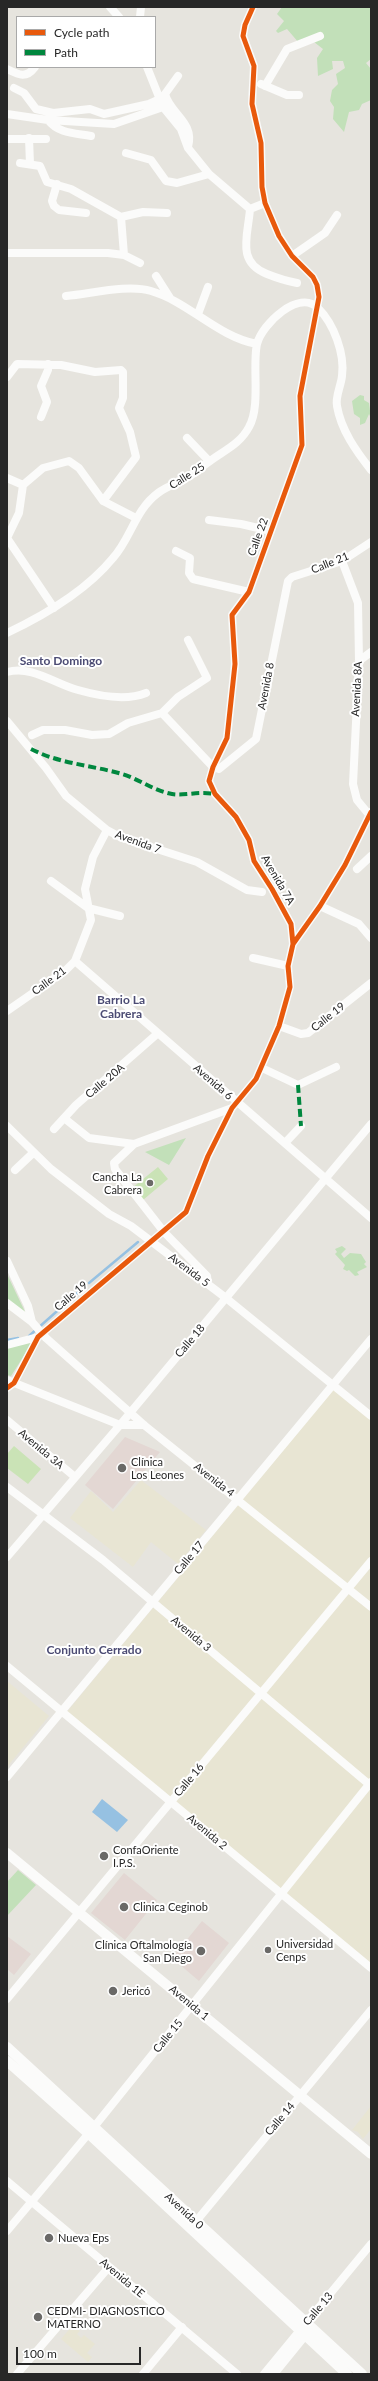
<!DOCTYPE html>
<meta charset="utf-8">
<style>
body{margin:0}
#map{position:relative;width:378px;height:2381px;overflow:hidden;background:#e6e4de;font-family:Lato,sans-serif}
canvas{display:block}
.frame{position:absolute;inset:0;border:8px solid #272727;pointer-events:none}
.legend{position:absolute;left:16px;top:16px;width:140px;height:52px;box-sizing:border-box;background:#fff;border:1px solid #a9a9a9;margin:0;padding:5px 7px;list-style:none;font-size:12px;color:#272727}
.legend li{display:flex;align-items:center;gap:8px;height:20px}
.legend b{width:20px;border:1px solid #a9a9a9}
.scale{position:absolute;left:16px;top:2347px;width:125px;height:18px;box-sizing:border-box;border:2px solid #272727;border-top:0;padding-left:5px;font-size:12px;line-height:14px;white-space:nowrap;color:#272727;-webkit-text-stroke:3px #fff;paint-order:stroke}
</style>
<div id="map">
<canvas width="378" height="2381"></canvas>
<div class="frame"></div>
<ul class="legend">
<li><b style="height:5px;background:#e8590c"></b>Cycle path</li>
<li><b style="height:5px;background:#00873e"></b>Path</li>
</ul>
<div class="scale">100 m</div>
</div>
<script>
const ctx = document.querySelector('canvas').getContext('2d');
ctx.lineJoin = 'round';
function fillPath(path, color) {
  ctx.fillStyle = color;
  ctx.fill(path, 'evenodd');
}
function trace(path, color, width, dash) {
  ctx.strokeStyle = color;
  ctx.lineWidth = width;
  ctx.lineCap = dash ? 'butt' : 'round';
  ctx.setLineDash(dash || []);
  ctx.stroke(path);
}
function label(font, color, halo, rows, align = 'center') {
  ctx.font = font + ' Lato,sans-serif';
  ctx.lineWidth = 4;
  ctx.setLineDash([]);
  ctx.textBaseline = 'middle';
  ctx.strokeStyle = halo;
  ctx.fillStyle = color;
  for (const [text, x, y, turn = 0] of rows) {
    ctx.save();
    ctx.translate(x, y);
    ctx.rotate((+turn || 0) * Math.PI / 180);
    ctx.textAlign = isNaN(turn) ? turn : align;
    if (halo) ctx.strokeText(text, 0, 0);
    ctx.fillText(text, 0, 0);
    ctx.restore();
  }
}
const education = new Path2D(`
 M334 1389 371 1419V1969L66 1713Z
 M141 1480 206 1530 178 1564 151 1542 133 1567 70 1518 91 1491 113 1512Z
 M7 1681 49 1716 7 1767Z
 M371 2106V2129L363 2139 358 2132 352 2130Z
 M73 2325 80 2331 77 2334 81 2338 84 2335 95 2344 87 2353 92 2357 88 2362 61 2339Z`);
const medical = new Path2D(`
 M125 1437 160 1452 113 1509 85 1485Z
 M124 1873 157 1900 125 1940 91 1913Z
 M202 1921 229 1943 199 1981 172 1958Z
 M7 1936 31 1954 14 1975 7 1969Z`);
const green = new Path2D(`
 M282 7H371V59L366 63 371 69V100L362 104 359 110 349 112 344 132 333 119 334 107 330 101 332 90 338 84 336 74 345 68 343 61H332L333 69 318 76 317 58 323 49 314 42 299 43 287 29 278 33 276 31 284 21 277 14Z
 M360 395 364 396V400L369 403 371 418 369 414 365 423 360 425V418L354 414 352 401Z
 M186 1138 169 1165 145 1152Z
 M342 1246 346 1249 341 1254 344 1258 350 1253 361 1254 366 1262 364 1264 367 1267 357 1272 359 1275 355 1276 349 1270 347 1271 343 1269 345 1265 335 1254 337 1252 335 1249Z
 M7 1274 27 1316 7 1302Z
 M34 1340 11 1376 7 1375V1347Z
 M18 1870 36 1885 7 1916V1882Z`);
const pitch = new Path2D(`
 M158 1167 168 1179 143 1200 132 1188Z
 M14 1446 41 1469 28 1484 7 1468V1454Z`);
const water = new Path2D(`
 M102 1799 128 1820 117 1832 92 1812Z`);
const stream = new Path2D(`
 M89 1283 138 1242
 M29 1336 82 1289
 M7 1340 18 1338`);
const minor = new Path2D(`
 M110 7 119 17
 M253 7 245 25 243 36 254 66 252 104 261 143 262 187 265 203 279 236 292 256 313 277 317 285 319 297 300 396 302 445 249 592 232 615 235 664 227 738 213 767 209 781 215 794 236 817 249 840 254 861 272 889 291 924 293 944
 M140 17 141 7
 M147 67 163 107 181 129 188 148 209 174 250 209 265 203
 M7 69C19 75 26 79 35 67
 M178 76 165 94C170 114 195 122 188 147
 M261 84 287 95H299
 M265 86 287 49 320 36
 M14 88 24 93 36 109 53 113 90 109 104 114 149 104 160 99
 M7 114 48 120 114 124 163 107
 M48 120C59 134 75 133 91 136
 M29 138 30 164
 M7 139H46
 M126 153 151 160 166 181 177 183 209 174
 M20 163 40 166 47 182 71 189 121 217 124 255
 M57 184 52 201 54 206 59 210 86 213
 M250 209C248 236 236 262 267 274 277 278 286 281 297 283
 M121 217 143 212 167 213
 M7 253H108L124 255 140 263
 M292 256 325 233 337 215
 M156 276 170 298
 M66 296C91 294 127 284 151 291 189 302 218 337 257 344
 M198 314 208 287
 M7 377 17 364 61 365 95 372 121 370 123 372V398L119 408 130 432 136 457 103 501
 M41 417 47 402 41 386 48 370V364
 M187 438 209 461
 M7 478 23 485 43 468 69 461 79 468 103 501 136 518
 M23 485 19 513 7 538 54 608
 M209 520 241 524 271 531
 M176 551 190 558 189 573 193 579 249 592
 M342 561 358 603 359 661 353 784 357 800 371 817
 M7 633C45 615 86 591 113 558 131 538 135 510 158 493 167 486 179 483 188 477 196 473 202 466 210 461 225 450 240 444 249 427 261 406 252 366 257 344 262 324 299 289 318 308 334 324 345 354 342 376 341 386 335 397 337 406 341 430 356 451 371 470
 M359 661 371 652
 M7 672C32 665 55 684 78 690 99 696 126 701 146 693
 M162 713 213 767
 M7 721 46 768 66 796 107 830 120 837 197 862 247 890 262 892
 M32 735 43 730H65L92 735 109 734 128 723 162 713 178 697 207 678 188 640
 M213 767 219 769 256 739 288 581 292 577 342 561 371 542
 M357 869 371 856
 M51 881 88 908 120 916
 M320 906 359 924 371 938
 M253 958 288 966
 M75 961 371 1218
 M7 1011 66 970 75 961 91 920 85 889 93 857 107 830
 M279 1026 301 1034 308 1033 371 983
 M262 1068 298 1085 336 1067
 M64 1118 89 1138 134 1144
 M7 1126 51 1169 109 1214 131 1226 226 1298 371 1416
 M54 1129 76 1105 157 1034
 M285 1143 301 1126
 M15 1170 33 1153
 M7 1261 28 1306 32 1322
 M208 1284 207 1276 164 1232 115 1169 114 1163 134 1144 232 1108
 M7 1303 32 1322 46 1338 144 1425 371 1607
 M7 1345 38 1337
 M7 1380 120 1425H144
 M7 1388 14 1383 38 1337 186 1212 208 1156 232 1108 256 1079 279 1026 290 987 288 966 293 944 320 906 345 865 371 812
 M7 1420 75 1477
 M7 1487 103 1560 371 1786
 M7 1557 120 1425 371 1124
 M7 1666 371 1968
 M7 1777 371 1339
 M7 1999 371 1561
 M7 2181 237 2374
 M193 2225 371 2010
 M7 2231 94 2127 371 1782
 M17 2374 109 2267
 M143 2374 182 2327
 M264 2374 371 2244
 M274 2374 309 2331`);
const tertiary = new Path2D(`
 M7 1853 371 2154
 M7 2047 362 2374
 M7 2061 89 2134 347 2374`);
const quiet = new Path2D(`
 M31 749C60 764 91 765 122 774 139 779 154 791 172 794 184 796 198 791 215 794
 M298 1085 301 1126`);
const cycleway = new Path2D(`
 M253 7 245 25 243 36 254 66 252 104 261 143 262 187 265 203 279 236 292 256 313 277 317 285 319 297 300 396 302 445 249 592 232 615 235 664 227 738 213 767 209 781 215 794 236 817 249 840 254 861 272 889 291 924 293 944
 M7 1388 14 1383 38 1337 186 1212 208 1156 232 1108 256 1079 279 1026 290 987 288 966 293 944 320 906 345 865 371 812`);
const markers = [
 [150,1183,4,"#6a6967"],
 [122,1468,5,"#6a6967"],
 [104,1856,5,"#6a6967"],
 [124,1907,5,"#6a6967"],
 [268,1950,4,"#6a6967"],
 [201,1951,5,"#6a6967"],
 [113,1991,5,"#6a6967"],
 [49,2238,5,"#6a6967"],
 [38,2317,5,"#6a6967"]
];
const streetNames = [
 ["Calle 25",187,476,-32],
 ["Calle 22",258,537,-70],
 ["Calle 21",330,563,-22],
 ["Avenida 8",266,686,-79],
 ["Avenida 8A",357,689,-87],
 ["Avenida 7",138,842,20],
 ["Avenida 7A",278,880,60],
 ["Calle 21",49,981,-36],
 ["Calle 19",328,1017,-38],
 ["Calle 20A",105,1081,-40],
 ["Avenida 6",213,1082,41],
 ["Avenida 5",189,1270,37],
 ["Calle 19",71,1296,-40],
 ["Calle 18",190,1341,-50],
 ["Avenida 3A",41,1449,40],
 ["Avenida 4",214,1480,38],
 ["Calle 17",189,1558,-50],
 ["Avenida 3",191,1634,40],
 ["Calle 16",189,1780,-50],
 ["Avenida 2",207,1832,40],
 ["Avenida 1",189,2003,40],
 ["Calle 15",168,2036,-51],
 ["Calle 14",280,2119,-50],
 ["Avenida 0",184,2211,43],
 ["Avenida 1E",122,2278,40],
 ["Calle 13",318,2309,-50]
];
const poiNames = [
 ["Cancha La",142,1177,"right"],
 ["Cabrera",142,1190,"right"],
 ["Clínica",131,1462],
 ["Los Leones",131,1475],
 ["ConfaOriente",113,1850],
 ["I.P.S.",113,1863],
 ["Clinica Ceginob",133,1907],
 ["Universidad",276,1944],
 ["Cenps",276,1957],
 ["Clínica Oftalmología",192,1945,"right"],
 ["San Diego",192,1958,"right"],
 ["Jericó",122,1991],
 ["Nueva Eps",58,2238],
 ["CEDMI- DIAGNOSTICO",47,2311],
 ["MATERNO",47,2324]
];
const neighbourhoodNames = [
 ["Santo Domingo",61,661],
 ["Barrio La",121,1000],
 ["Cabrera",121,1014],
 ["Conjunto Cerrado",94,1650]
];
fillPath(education, '#e8e5d3');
fillPath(medical, '#e3d7d3');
fillPath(green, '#c2e0b9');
fillPath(pitch, '#cae3b6');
fillPath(water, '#96c1e2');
trace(stream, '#96c1e2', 2.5);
trace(minor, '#fbfbfa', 8);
trace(tertiary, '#fbfbfa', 10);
trace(quiet, '#00873e', 4, [8, 4]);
trace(cycleway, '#e8590c', 5);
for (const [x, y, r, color] of markers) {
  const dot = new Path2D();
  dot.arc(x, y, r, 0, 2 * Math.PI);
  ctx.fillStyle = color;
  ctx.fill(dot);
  trace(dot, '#fff', 1.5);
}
label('11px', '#272727', '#fff', streetNames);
label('11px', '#272727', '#fff', poiNames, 'left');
label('bold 12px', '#4c4c74', '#fff', neighbourhoodNames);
</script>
